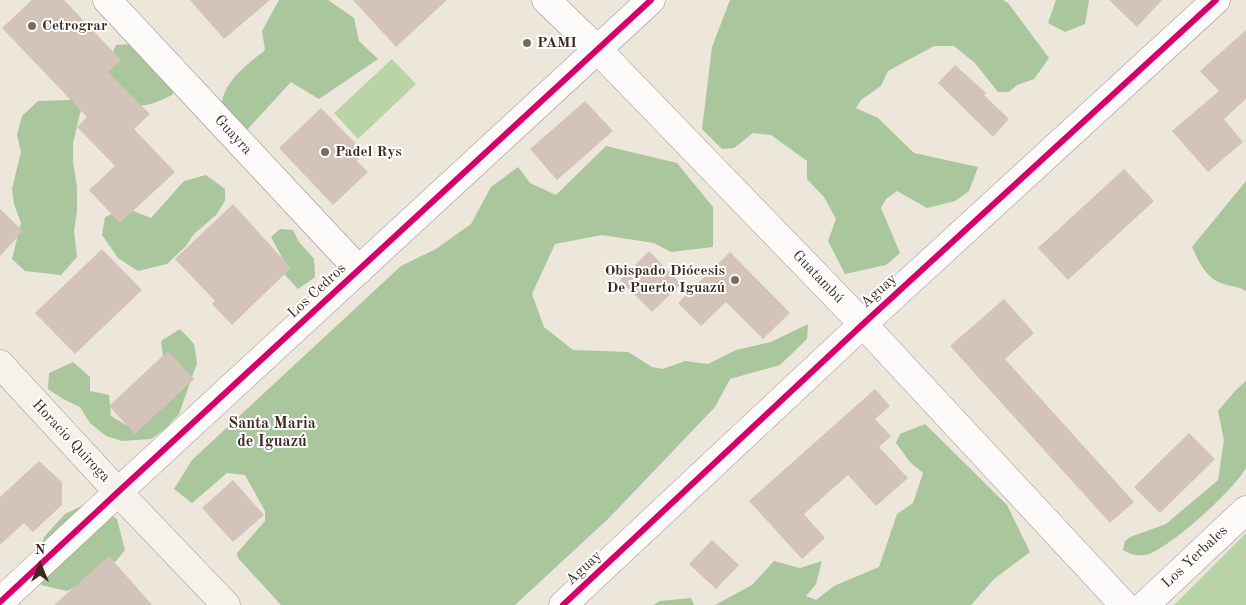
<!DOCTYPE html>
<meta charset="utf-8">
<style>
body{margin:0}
#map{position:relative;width:1246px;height:605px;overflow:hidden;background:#ece6db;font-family:"Old Standard TT",serif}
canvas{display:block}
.north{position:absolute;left:15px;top:540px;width:50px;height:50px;-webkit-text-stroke:4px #fff;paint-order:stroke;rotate:0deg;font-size:14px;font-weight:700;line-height:20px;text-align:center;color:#3b2a1e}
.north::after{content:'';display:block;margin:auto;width:18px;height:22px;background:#3b2a1e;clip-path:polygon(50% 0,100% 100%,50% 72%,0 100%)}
</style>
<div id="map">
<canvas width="1246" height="605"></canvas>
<div class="north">N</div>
</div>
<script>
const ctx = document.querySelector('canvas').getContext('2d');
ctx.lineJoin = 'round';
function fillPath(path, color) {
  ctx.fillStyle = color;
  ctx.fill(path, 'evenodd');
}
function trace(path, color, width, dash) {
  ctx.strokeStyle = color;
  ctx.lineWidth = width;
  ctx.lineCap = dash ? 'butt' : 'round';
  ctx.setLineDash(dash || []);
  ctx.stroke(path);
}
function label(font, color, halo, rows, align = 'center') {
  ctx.font = font + ' "Old Standard TT",serif';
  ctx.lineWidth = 4;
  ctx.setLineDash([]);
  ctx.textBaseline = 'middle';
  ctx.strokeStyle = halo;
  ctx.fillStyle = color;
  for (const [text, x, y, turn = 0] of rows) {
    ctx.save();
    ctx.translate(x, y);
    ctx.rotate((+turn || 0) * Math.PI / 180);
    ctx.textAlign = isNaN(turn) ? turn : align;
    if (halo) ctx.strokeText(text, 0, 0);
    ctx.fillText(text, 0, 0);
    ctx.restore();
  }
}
const green = new Path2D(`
 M392 59 416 84 358 139 334 113Z
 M1246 533V605H1174Z`);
const forest = new Path2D(`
 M279 0H328L354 18 359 41 378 59 319 99 291 82 245 132 223 122C223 116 221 108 222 102 226 79 248 64 265 50L262 31Z
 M730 0H1003L1008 3 1049 58 1034 79 1017 85 1009 92H998L975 63 954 46H934L888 71 881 86 861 100 856 108 878 118 914 153 978 167 969 191 955 201 927 208 897 191 886 199 881 208 900 253 886 265 845 274 828 241 836 219 824 197 807 179V161L771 135 753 133 734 148 722 149 702 129 712 47Z
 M1056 0H1089L1085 24 1065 32 1048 23Z
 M149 43 179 78 172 95C136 113 132 106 99 88L80 113 73 143V162L77 187V211L74 231 77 257 61 275 25 271 12 259 21 223 14 204 12 189 21 152 17 135 22 116 38 101 69 100 92 90 103 76 116 45Z
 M606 146 677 163 713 207V247L671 252 654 243 602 235 555 244 532 294 544 327 573 350 628 352 652 367 663 369 685 361 708 364 736 350 771 342 808 324 807 339 780 365 730 379 715 407 609 518 515 605H281L238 558 237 553 265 521V511L245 475 227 473 192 503 174 489 192 460 401 266 436 249 471 224 491 187 518 167 530 183 556 195Z
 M206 175 225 189V201L216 215 194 234 185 247 167 264 138 271 118 258 102 235 105 217 126 208 151 218 184 181Z
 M1246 181V291C1239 286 1232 287 1224 284 1206 279 1199 262 1192 247Z
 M280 229 293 230 299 242 314 259 315 277 298 289 285 275V263L271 237Z
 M180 329 194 344 197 363 179 414 165 429 151 439 122 441 106 436 90 423 80 407 63 399 48 389 49 373 73 362 90 377V391L109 395 111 416 131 428 165 371 161 341Z
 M1246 381V468C1232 492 1174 544 1149 554 1140 557 1131 555 1123 550L1125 541 1130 537 1166 524 1218 480 1224 440 1218 411 1235 391Z
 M925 424 1007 505 1030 552 994 579 971 605H715L752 585 774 561 800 568 822 561 816 584 806 596 816 600 834 586 879 567 897 514 913 503 923 473 910 462 896 443 900 434Z
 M90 502 117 519 125 550 116 561 97 569 87 581 67 591 41 585 37 563 44 537 65 514Z
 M691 598 694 605H653L660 601Z`);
const building = new Path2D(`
 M32 0H64L121 60 108 72 150 114 134 129 175 172 120 223 89 190 115 166 77 127 87 117 2 28Z
 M190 0H270L224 39Z
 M353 0H447L396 47Z
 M1109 0H1162L1137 27Z
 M1246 30V99L1224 119 1243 142 1208 172 1172 131 1219 91 1200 71Z
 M955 65 986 93 984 95 1009 119 993 137 938 83Z
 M585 101 613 131 557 180 530 149Z
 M321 108 363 151 357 161 368 172 333 205 279 148Z
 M1124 169 1154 201 1068 280 1038 248Z
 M233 204 291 268 232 325 212 304 215 301 175 259Z
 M0 209 23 231 0 256Z
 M102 249 142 290 75 354 35 313Z
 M649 251 681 284 652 312 620 280Z
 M730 252 790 313 763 339 726 302 701 326 678 303Z
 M1004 299 1034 333 1005 359 1134 502 1110 523 950 346Z
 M168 351 194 379 135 434 109 406Z
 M875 389 890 406 875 419 891 436 879 447 908 478 876 506 848 475 804 514 825 538 802 559 749 501Z
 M1189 433 1215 459 1160 513 1134 487Z
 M39 461 62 482V505L33 532 24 523 0 545V497Z
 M233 480 264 515 233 542 202 508Z
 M712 540 739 565 716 589 689 564Z
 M109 556 152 605H54Z`);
const street = new Path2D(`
 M107 0 359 270
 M546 0 598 50 863 324 1124 605
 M0 602 118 492 651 0
 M563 605 863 324 1216 0
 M1145 605 1246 510`);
const secondary = new Path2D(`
 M0 364 118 492 226 605`);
const cycleway = new Path2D(`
 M0 602 118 492 651 0
 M563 605 863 324 1216 0`);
const markers = [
 [32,26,5,"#796c60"],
 [527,43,5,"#796c60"],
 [325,152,5,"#796c60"],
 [735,280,5,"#796c60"]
];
const poiNames = [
 ["Cetrograr",42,26],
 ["PAMI",537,43],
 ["Padel Rys",335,152],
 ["Obispado Diócesis",725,271,"right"],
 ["De Puerto Iguazú",725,288,"right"]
];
const streetNames = [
 ["Guayra",233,135,47],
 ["Guatambú",818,277,46],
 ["Los Cedros",317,291,-43],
 ["Aguay",879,291,-42],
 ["Horacio Quiroga",71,441,47],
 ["Los Yerbales",1195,557,-43],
 ["Aguay",584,568,-43]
];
const neighbourhoodNames = [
 ["Santa Maria",272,424],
 ["de Iguazú",272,442]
];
fillPath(green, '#b9d4a6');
fillPath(forest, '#a9c69d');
fillPath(building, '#d4c3b9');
trace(street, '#958f87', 29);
trace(secondary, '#958f87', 29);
trace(street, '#fcfbfa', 28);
trace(secondary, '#f5f1eb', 28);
trace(cycleway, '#d6006c', 6);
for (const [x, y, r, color] of markers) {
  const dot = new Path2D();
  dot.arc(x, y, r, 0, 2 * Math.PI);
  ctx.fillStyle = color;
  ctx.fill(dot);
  trace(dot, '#fff', 2);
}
label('bold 15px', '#3b2a1e', '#fff', poiNames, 'left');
label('15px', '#3b2a1e', '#fff', streetNames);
label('bold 16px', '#3b2a1e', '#fff', neighbourhoodNames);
</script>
